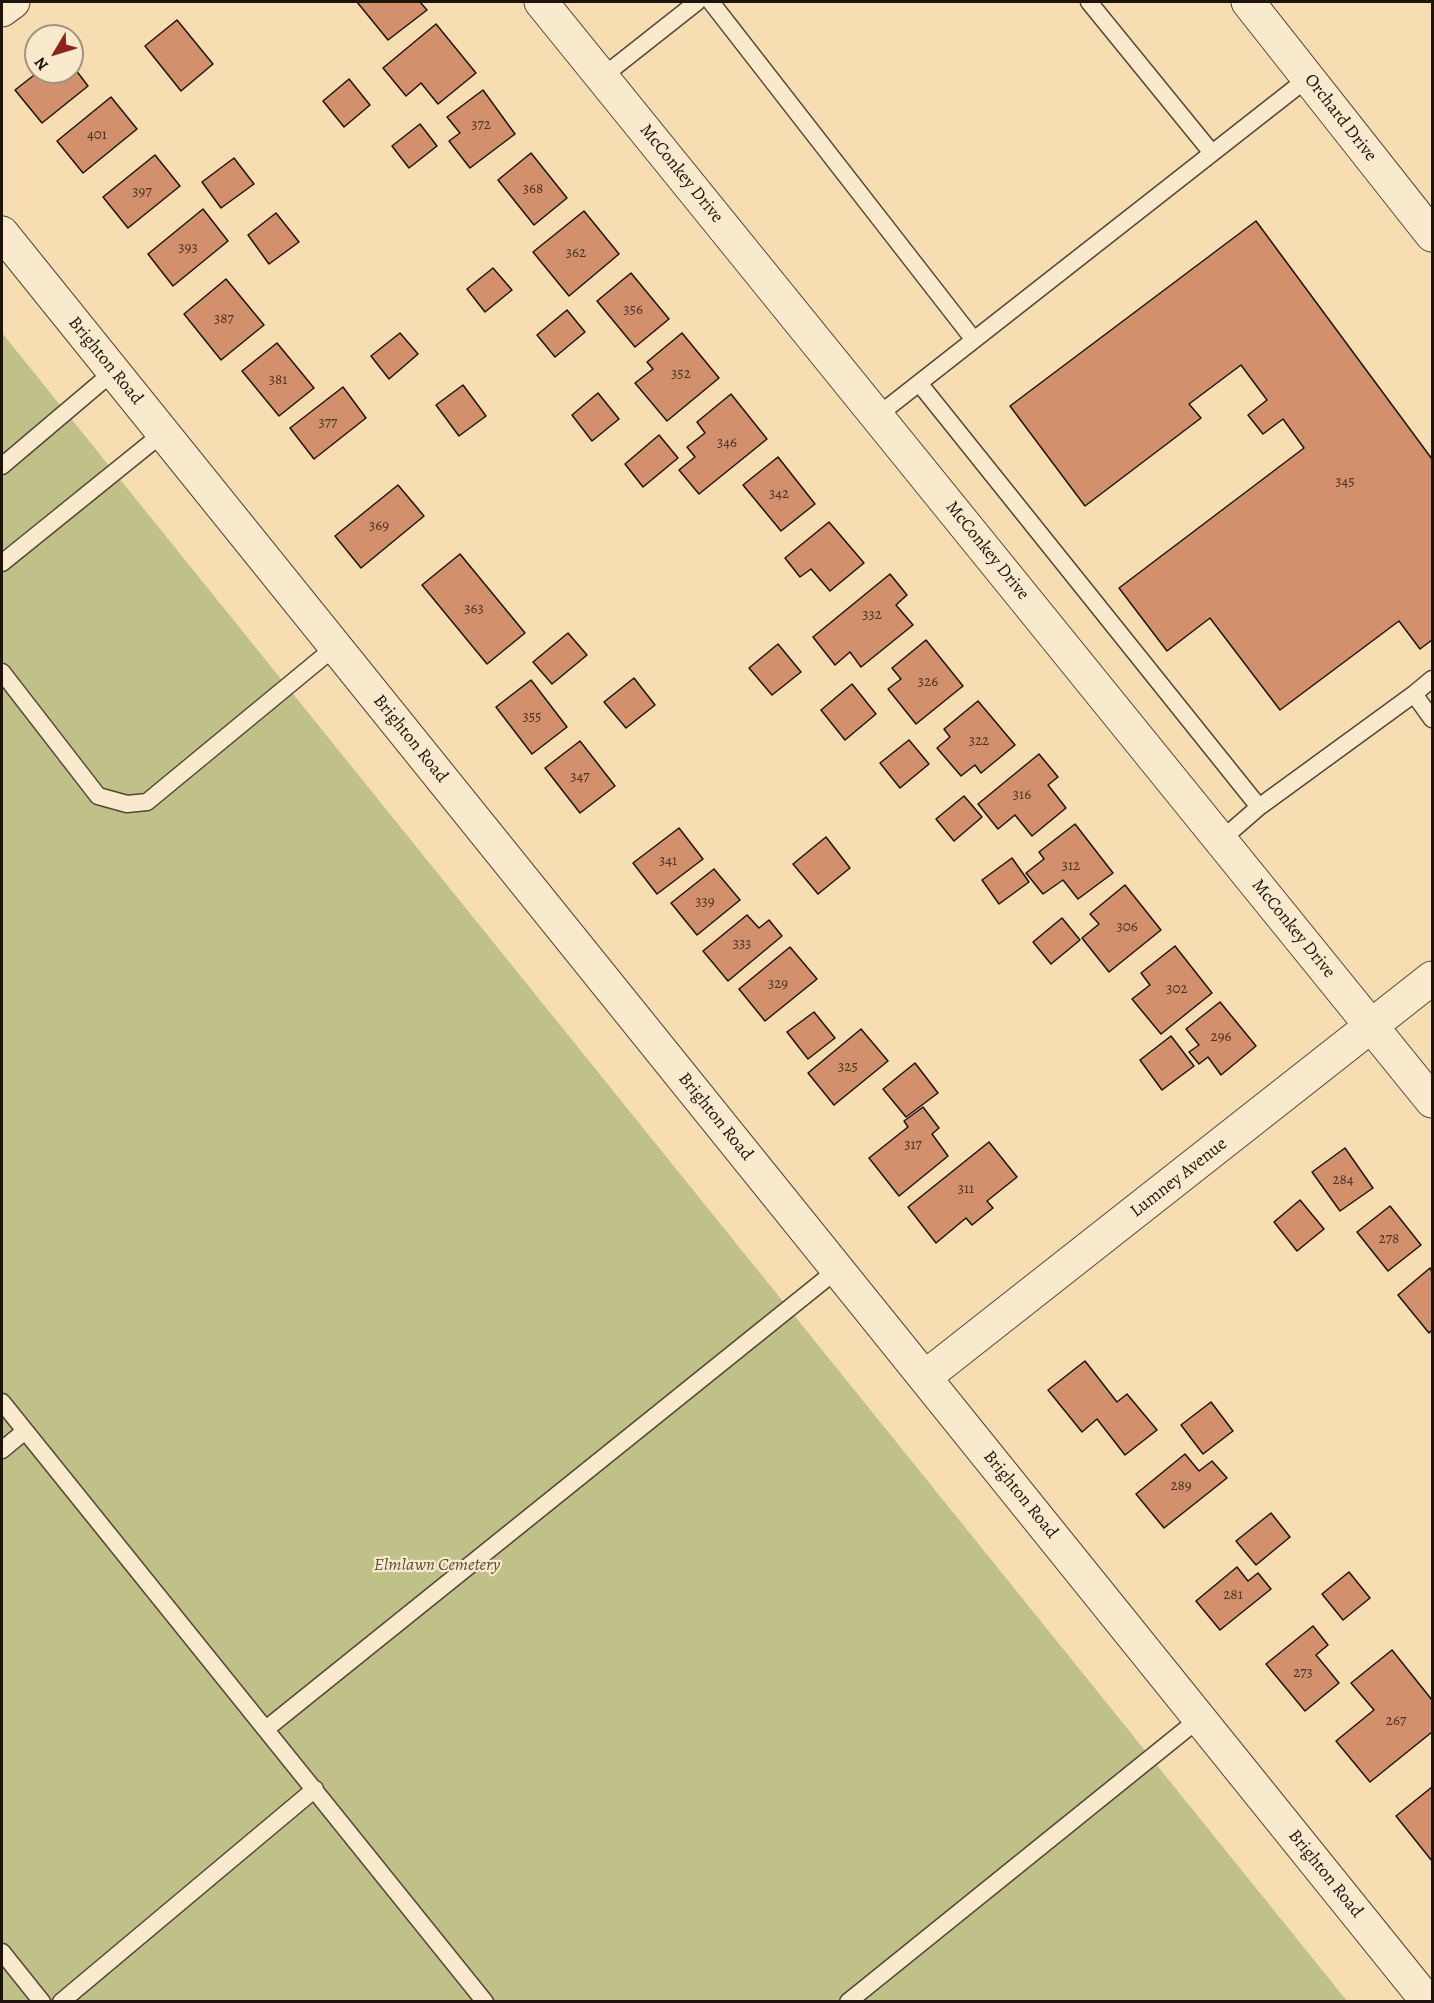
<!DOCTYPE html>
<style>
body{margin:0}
#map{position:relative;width:1434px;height:2003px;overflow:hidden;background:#f6deb2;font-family:Alegreya,serif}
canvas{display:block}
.frame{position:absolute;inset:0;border:3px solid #1e140d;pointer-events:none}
.north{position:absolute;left:24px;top:24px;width:60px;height:60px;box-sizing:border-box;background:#f9eacd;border:2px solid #a19480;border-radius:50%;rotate:232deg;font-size:16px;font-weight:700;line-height:24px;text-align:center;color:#1e140d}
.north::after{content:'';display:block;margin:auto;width:21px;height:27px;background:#8f2418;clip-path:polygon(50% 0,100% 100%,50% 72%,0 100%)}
</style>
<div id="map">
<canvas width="1434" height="2003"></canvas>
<div class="frame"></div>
<div class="north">N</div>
</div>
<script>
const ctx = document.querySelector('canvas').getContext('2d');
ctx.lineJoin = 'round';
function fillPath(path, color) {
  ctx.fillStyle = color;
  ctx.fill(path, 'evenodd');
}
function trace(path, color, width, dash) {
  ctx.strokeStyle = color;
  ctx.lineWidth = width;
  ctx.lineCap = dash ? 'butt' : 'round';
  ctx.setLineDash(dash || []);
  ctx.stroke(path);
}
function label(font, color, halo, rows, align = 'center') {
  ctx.font = font + ' Alegreya,serif';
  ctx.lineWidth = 4.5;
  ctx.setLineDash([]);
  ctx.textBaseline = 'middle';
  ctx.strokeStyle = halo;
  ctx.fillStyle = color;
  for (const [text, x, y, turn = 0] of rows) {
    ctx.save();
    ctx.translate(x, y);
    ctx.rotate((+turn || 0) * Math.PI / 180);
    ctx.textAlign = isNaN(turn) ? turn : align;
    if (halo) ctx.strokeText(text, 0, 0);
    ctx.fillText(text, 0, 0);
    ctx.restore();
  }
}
const green = new Path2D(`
 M2 333 1347 2001H2Z`);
const building = new Path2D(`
 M357 2H420L427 10 388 40Z
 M177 20 213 64 181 91 145 46Z
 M436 24 476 73 438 104 421 83 406 96 383 68Z
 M72 65 88 86 42 123 15 90 38 72H72Z
 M349 79 370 105 344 127 323 101Z
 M483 90 515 134 470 168 449 141 460 133 447 117Z
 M111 97 137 129 83 173 57 141Z
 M420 124 437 146 409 168 392 146Z
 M531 153 567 198 534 225 498 180Z
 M155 155 180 186 128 228 103 197Z
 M234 158 254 184 221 208 202 182Z
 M203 209 228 241 173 286 148 254Z
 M584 211 619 254 569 296 533 252Z
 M276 213 299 242 269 264 248 235Z
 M1256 221 1432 459V640L1420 649 1399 621 1280 710 1210 618 1167 651 1119 588 1304 448 1283 419 1263 434 1248 415 1267 400 1241 365 1189 404 1201 418 1085 506 1010 406Z
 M493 268 512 290 485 312 467 289Z
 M631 273 669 319 635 347 597 301Z
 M226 279 264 325 221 360 184 314Z
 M567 310 585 332 555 357 537 335Z
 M400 333 418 354 389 379 371 356Z
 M682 333 719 378 667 421 635 383 653 369 647 362Z
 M277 343 314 388 279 416 242 371Z
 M463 385 486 416 459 436 436 405Z
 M343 387 366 418 314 459 290 428Z
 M598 393 619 419 592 441 572 415Z
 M731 394 767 439 699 494 679 470 695 457 687 447 705 433 697 422Z
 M659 435 678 458 643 487 625 464Z
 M778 457 815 504 781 531 743 485Z
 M398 485 424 516 361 568 335 536Z
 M829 522 864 563 830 591 811 569 800 577 785 558Z
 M460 554 525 633 487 664 422 585Z
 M890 574 907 595 896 605 913 625 861 667 850 652 835 665 813 637Z
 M568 633 587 655 552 684 533 662Z
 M926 640 963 686 916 724 888 689 901 679 892 668Z
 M778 644 801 672 772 695 749 668Z
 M634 678 655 705 626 728 604 702Z
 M531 680 567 727 532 754 496 707Z
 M852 684 876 714 845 740 821 710Z
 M978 701 1015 745 981 773 975 765 961 776 937 748 950 737 944 729Z
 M909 740 929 764 900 788 880 763Z
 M580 741 615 786 580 813 545 768Z
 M1039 754 1058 777 1048 785 1066 808 1032 836 1015 815 998 829 978 804Z
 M964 796 982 817 954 841 936 819Z
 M1075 824 1113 873 1078 899 1063 880 1043 894 1026 873 1044 859 1039 852Z
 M679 828 703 859 657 894 633 863Z
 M826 837 850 868 818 894 793 864Z
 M1012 858 1029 882 999 904 982 880Z
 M714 869 740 900 697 935 671 903Z
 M1125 885 1161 930 1109 972 1082 938 1099 924 1090 914Z
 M747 915 759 928 769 920 782 936 728 981 703 951Z
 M1062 918 1080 940 1051 964 1033 942Z
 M1175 946 1212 993 1161 1034 1132 999 1150 985 1141 973Z
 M790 947 817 979 765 1021 739 989Z
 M1220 1002 1256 1046 1221 1075 1208 1057 1199 1064 1189 1052 1199 1045 1186 1029Z
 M814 1012 835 1038 808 1059 787 1032Z
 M861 1029 888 1061 834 1105 808 1073Z
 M1171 1036 1194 1066 1162 1090 1140 1060Z
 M915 1063 938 1093 906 1117 883 1089Z
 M923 1107 939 1128 932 1134 948 1156 899 1196 869 1158 908 1127 904 1121Z
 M989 1142 1017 1177 987 1201 993 1208 972 1225 966 1218 936 1243 908 1207Z
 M1345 1148 1373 1188 1340 1211 1312 1172Z
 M1300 1200 1324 1229 1297 1251 1274 1222Z
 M1390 1206 1421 1245 1388 1271 1357 1232Z
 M1430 1268 1432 1272V1330L1429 1333 1398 1295Z
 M1085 1361 1117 1402 1127 1394 1157 1430 1125 1455 1097 1419 1082 1432 1048 1390Z
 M1211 1402 1233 1431 1203 1454 1181 1425Z
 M1185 1454 1199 1471 1212 1461 1227 1478 1164 1528 1136 1494Z
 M1271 1513 1290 1537 1256 1565 1236 1541Z
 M1237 1567 1248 1581 1258 1573 1271 1589 1220 1630 1196 1601Z
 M1349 1572 1370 1598 1343 1620 1322 1594Z
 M1313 1626 1328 1645 1316 1655 1339 1683 1305 1711 1266 1664Z
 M1392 1650 1432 1700V1732L1370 1782 1336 1741 1374 1710 1351 1683Z
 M1432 1787V1861L1396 1816Z`);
const service = new Path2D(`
 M711 2 974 340
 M1089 2 1212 153
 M602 77 697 2
 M919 383 1259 807 1221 840
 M877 416 1308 78
 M2 466 113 372
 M2 563 163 433
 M2 672 98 796 127 804 147 802 335 647
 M1414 694 1432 679
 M1259 807 1414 694 1432 719
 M2 1402 485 2002
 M2 1450 25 1431
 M266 1729 838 1269
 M2 1952 42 2002
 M61 2002 315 1789
 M848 2002 1200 1718`);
const minor = new Path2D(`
 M541 2 1432 1101
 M1248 2 1432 235
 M2 10 13 2
 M925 1377 1432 978`);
const tertiary = new Path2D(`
 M2 233 1428 2002`);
const numberNames = [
 ["372",481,125],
 ["401",97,135],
 ["368",533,189],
 ["397",142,192],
 ["393",188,248],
 ["362",576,253],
 ["356",633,310],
 ["387",224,319],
 ["352",681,374],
 ["381",278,380],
 ["377",328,423],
 ["346",727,443],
 ["345",1345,482],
 ["342",779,494],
 ["369",379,526],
 ["363",474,609],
 ["332",872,615],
 ["326",928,682],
 ["355",532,717],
 ["322",979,741],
 ["347",580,777],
 ["316",1022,795],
 ["341",668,861],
 ["312",1071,866],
 ["339",705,902],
 ["306",1127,927],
 ["333",742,944],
 ["329",778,984],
 ["302",1177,989],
 ["296",1221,1037],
 ["325",848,1067],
 ["317",913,1145],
 ["284",1343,1180],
 ["311",966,1189],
 ["278",1389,1239],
 ["289",1181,1486],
 ["281",1233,1595],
 ["273",1303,1673],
 ["267",1396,1721]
];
const streetNames = [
 ["Orchard Drive",1340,118,52],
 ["McConkey Drive",681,174,51],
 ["Brighton Road",105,361,51],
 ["McConkey Drive",987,551,51],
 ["Brighton Road",410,739,51],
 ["McConkey Drive",1293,929,51],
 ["Brighton Road",715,1117,51],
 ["Lumney Avenue",1179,1178,-38],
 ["Brighton Road",1020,1495,51],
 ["Brighton Road",1325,1874,51]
];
const parkNames = [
 ["Elmlawn Cemetery",437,1566]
];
fillPath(green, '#c0c089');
fillPath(building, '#d2906c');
trace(building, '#1e140d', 1.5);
trace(service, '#544636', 19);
trace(minor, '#544636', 35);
trace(tertiary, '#544636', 35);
trace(service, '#f9eacd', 16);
trace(minor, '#f9eacd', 33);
trace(tertiary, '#f9eacd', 33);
label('15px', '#4b3325', null, numberNames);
label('18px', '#1e140d', '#f9eacd', streetNames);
label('italic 18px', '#575038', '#f9eacd', parkNames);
</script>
